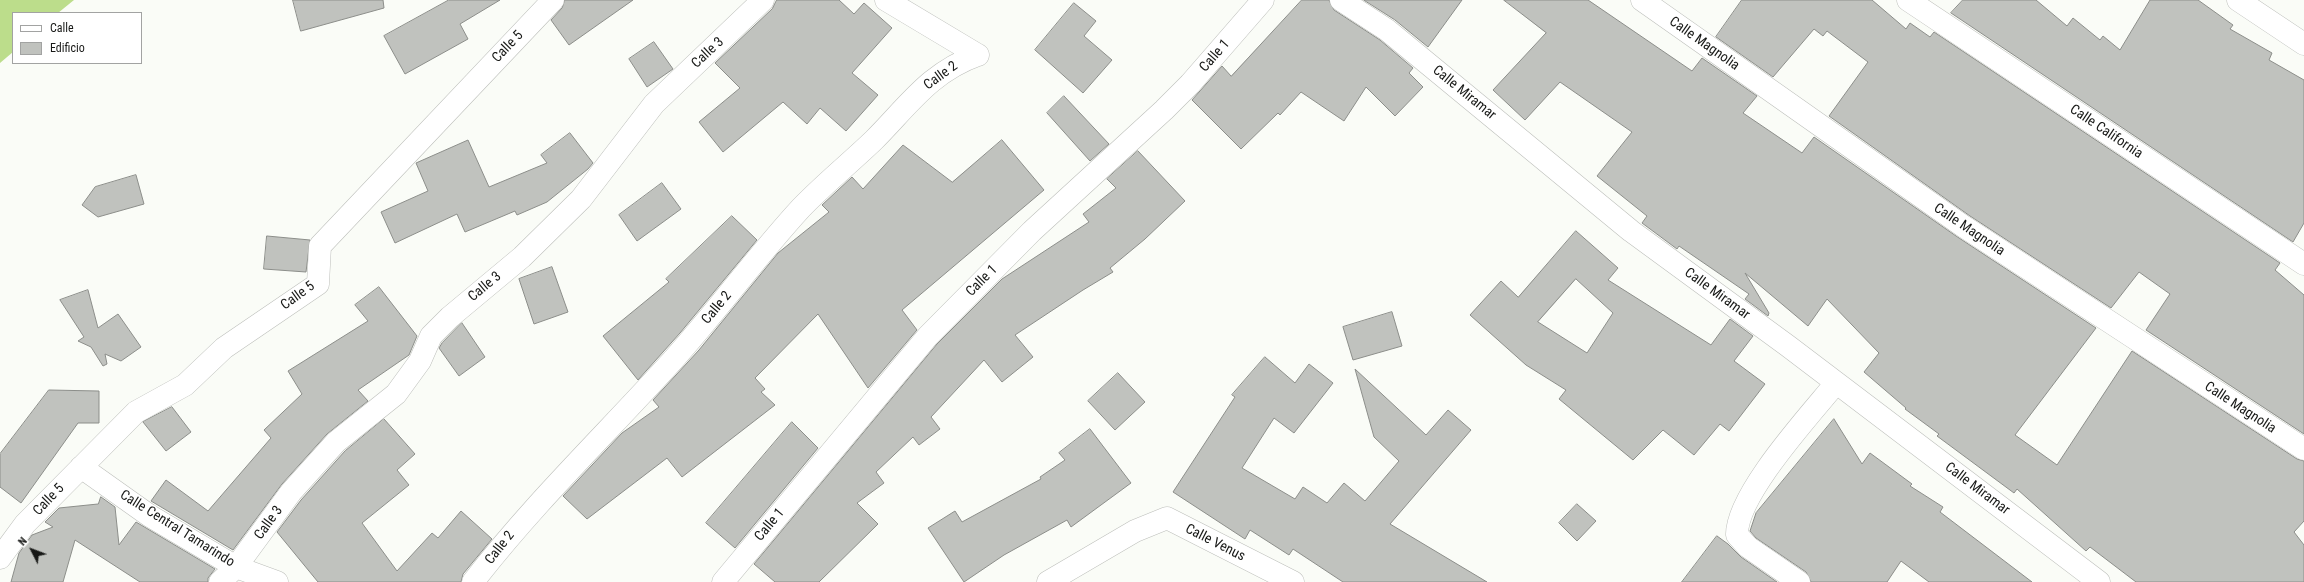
<!DOCTYPE html>
<style>
body{margin:0}
#map{position:relative;width:2304px;height:582px;overflow:hidden;background:#fafcf7;font-family:"Roboto Condensed",sans-serif}
canvas{display:block}
.legend{position:absolute;left:12px;top:12px;width:130px;height:52px;box-sizing:border-box;background:#fff;border:1px solid #a2a3a2;margin:0;padding:5px 7px;list-style:none;font-size:12px;color:#171816}
.legend li{display:flex;align-items:center;gap:8px;height:20px}
.legend b{width:20px;border:1px solid #a2a3a2}
.north{position:absolute;left:12px;top:530px;width:40px;height:40px;-webkit-text-stroke:3px #fff;paint-order:stroke;rotate:312deg;font-size:11px;font-weight:700;line-height:16px;text-align:center;color:#171816}
.north::after{content:'';display:block;margin:auto;width:14px;height:18px;background:#171816;clip-path:polygon(50% 0,100% 100%,50% 72%,0 100%)}
</style>
<div id="map">
<canvas width="2304" height="582"></canvas>
<ul class="legend">
<li><b style="height:5px;background:#fff"></b>Calle</li>
<li><b style="height:11px;background:#c0c2be"></b>Edificio</li>
</ul>
<div class="north">N</div>
</div>
<script>
const ctx = document.querySelector('canvas').getContext('2d');
ctx.lineJoin = 'round';
function fillPath(path, color) {
  ctx.fillStyle = color;
  ctx.fill(path, 'evenodd');
}
function trace(path, color, width, dash) {
  ctx.strokeStyle = color;
  ctx.lineWidth = width;
  ctx.lineCap = dash ? 'butt' : 'round';
  ctx.setLineDash(dash || []);
  ctx.stroke(path);
}
function label(font, color, halo, rows, align = 'center') {
  ctx.font = font + ' "Roboto Condensed",sans-serif';
  ctx.lineWidth = 3;
  ctx.setLineDash([]);
  ctx.textBaseline = 'middle';
  ctx.strokeStyle = halo;
  ctx.fillStyle = color;
  for (const [text, x, y, turn = 0] of rows) {
    ctx.save();
    ctx.translate(x, y);
    ctx.rotate((+turn || 0) * Math.PI / 180);
    ctx.textAlign = isNaN(turn) ? turn : align;
    if (halo) ctx.strokeText(text, 0, 0);
    ctx.fillText(text, 0, 0);
    ctx.restore();
  }
}
const green = new Path2D(`
 M0 0H74L58 13H13V52L0 63Z`);
const building = new Path2D(`
 M293 0H383L384 8 301 31Z
 M449 0H500L460 24 468 39 405 74 384 36Z
 M565 0H633L569 45 551 20 562 8Z
 M777 0H839L854 14 864 3 892 28 852 73 878 95 846 131 820 108 807 124 783 102 723 152 699 122 740 88 715 63 772 9Z
 M1302 0H1329L1334 10 1380 40 1413 68 1409 73 1423 87 1395 116 1366 87 1344 121 1301 92 1280 115 1278 113 1241 149 1192 100 1222 66 1231 76Z
 M1364 0H1462L1428 47 1395 20Z
 M1504 0H1588L1692 71 1702 58 1757 96 1743 113 1802 153 1814 137 1956 236 2096 328 2015 435 2057 465 2132 351 2297 459 2304 461V521L2294 532 2304 545V582H2136L2090 547 2086 551 2017 489 2014 493 1937 436 1939 434 1905 409 1906 408 1864 372 1879 353 1827 299 1808 326 1745 273 1769 313 1768 316 1745 299 1749 294 1679 246 1677 249 1642 223 1647 216 1597 176 1632 132 1560 82 1525 120 1493 90 1546 33Z
 M1742 0H1872L1906 29 1910 23 1930 37 1934 32 2280 263 2275 270 2304 295V434L2146 330 2170 294 2139 272 2111 308 1970 216 1829 116 1868 62 1827 31 1823 36 1814 29 1773 77 1716 37Z
 M1963 0H2036L2067 26 2073 18 2100 40 2103 36 2120 50 2150 0H2198L2233 25 2230 29 2272 53 2269 60 2304 80V223L2293 242 1951 13Z
 M1074 3 1096 21 1084 36 1112 60 1083 93 1035 50Z
 M654 42 673 69 647 87 629 59Z
 M1064 96 1109 144 1090 161 1047 113Z
 M570 133 593 163 588 169 547 202 517 215 515 211 465 232 457 214 395 243 381 212 428 191 416 163 468 140 489 187 547 163 541 155Z
 M1002 140 1044 190 902 310 917 330 868 388 818 314 755 378 765 389 761 392 775 405 682 477 667 458 587 519 563 496 622 433 659 407 653 400 699 350 778 253 829 212 822 205 852 177 863 189 903 145 952 182Z
 M1138 151 1185 201 1145 239 1110 268 1113 272 1083 290 1015 335 1033 357 1002 382 984 360 931 417 940 429 919 445 913 437 876 472 884 483 857 503 878 524 819 582H775L754 564 937 344 1002 279 1089 222 1083 214 1116 188 1107 179Z
 M136 175 144 204 98 217 82 205 95 187Z
 M662 183 681 209 637 241 619 215Z
 M732 216 757 240 680 333 638 380 603 336 669 282 666 279Z
 M1576 231 1618 268 1608 280 1711 345 1730 319 1753 336 1734 361 1765 384 1729 431 1720 424 1694 455 1663 430 1633 460 1559 399 1566 390 1526 365 1470 315 1501 281 1518 297ZM1576 279 1613 313 1587 353 1538 322Z
 M267 236 310 240 306 272 264 269Z
 M552 267 568 312 534 324 519 279Z
 M379 287 417 336 409 355 358 390 368 401 327 434 282 484 233 550 151 501 166 480 208 511 271 438 264 430 302 394 288 371 368 321 355 305Z
 M88 290 98 328 118 314 141 347 121 361 105 354 107 364 103 366 91 347 78 341 84 337 60 300Z
 M1392 312 1402 346 1353 360 1343 327Z
 M462 323 485 357 459 376 439 348 442 343Z
 M1265 357 1295 383 1309 364 1333 383 1294 433 1274 418 1242 468 1295 499 1303 487 1327 503 1344 483 1365 501 1399 461 1374 437 1355 369 1426 435 1448 410 1471 430 1390 524 1487 582H1343L1293 549 1289 555 1250 530 1245 539 1173 492 1235 397 1232 395Z
 M1118 373 1145 402 1115 430 1088 401Z
 M49 390 99 391V423H78L21 503 0 487V454Z
 M172 407 191 432 166 451 143 422Z
 M384 419 415 454 397 470 409 485 362 523 397 571 432 533 438 538 461 511 492 539 463 574 461 582H318L277 532 301 500 345 451Z
 M1834 419 1862 464 1870 453 1912 484 1910 486 1943 507 1940 512 2032 582H1929L1901 561 1887 582H1811L1806 572 1756 538 1750 531 1756 513Z
 M792 422 818 448 735 548 706 523Z
 M1090 429 1131 483 1071 527 1067 520 1004 555 964 582 928 528 955 511 962 522 1041 479 1040 477 1065 460 1059 453Z
 M101 497 115 507 119 545 136 522 215 569 208 578V582H140L75 540 63 582H11L19 553 32 535 53 527 45 522 59 508 98 504Z
 M1577 504 1596 521 1577 541 1559 523Z
 M1717 536 1728 544 1741 557 1777 582H1682Z`);
const minor = new Path2D(`
 M886 0 978 55
 M1341 0 1387 30 1631 231 1788 346 2099 582
 M1642 0 1963 226 2304 449
 M1908 0 2304 264
 M2238 0 2304 44
 M81 467 150 516 236 567 277 582
 M0 558 25 524 136 412 185 385 224 348 318 284 320 246 553 0
 M220 582 236 567 291 492 336 442 396 394 420 361 431 336 450 317 522 257 581 199 654 104 763 0
 M473 582C534 503 606 434 673 360 717 311 756 257 801 208 824 184 850 163 874 140 908 106 930 72 978 55
 M723 582 928 336 1032 231 1164 110 1190 84 1263 0
 M1048 582 1135 531 1167 518 1293 582
 M1799 582 1748 547 1737 535C1736 495 1810 415 1836 383`);
const streetNames = [
 ["Calle Magnolia",1704,44,35],
 ["Calle 5",508,47,-46],
 ["Calle 3",708,53,-43],
 ["Calle 1",1215,56,-49],
 ["Calle 2",941,76,-36],
 ["Calle Miramar",1464,93,39],
 ["Calle California",2106,132,34],
 ["Calle Magnolia",1969,230,34],
 ["Calle 1",982,281,-45],
 ["Calle 3",485,287,-40],
 ["Calle Miramar",1717,294,36],
 ["Calle 5",298,296,-36],
 ["Calle 2",717,308,-50],
 ["Calle Magnolia",2240,408,33],
 ["Calle Miramar",1977,489,37],
 ["Calle 5",49,500,-46],
 ["Calle 3",269,523,-54],
 ["Calle 1",770,525,-50],
 ["Calle Central Tamarindo",177,529,32],
 ["Calle Venus",1215,543,27],
 ["Calle 2",500,548,-52]
];
fillPath(green, '#bcdd8b');
fillPath(building, '#c0c2be');
trace(building, '#8c8e8a', 1);
trace(minor, '#bcbeba', 23);
trace(minor, '#fff', 22);
label('14px', '#171816', '#fff', streetNames);
</script>
